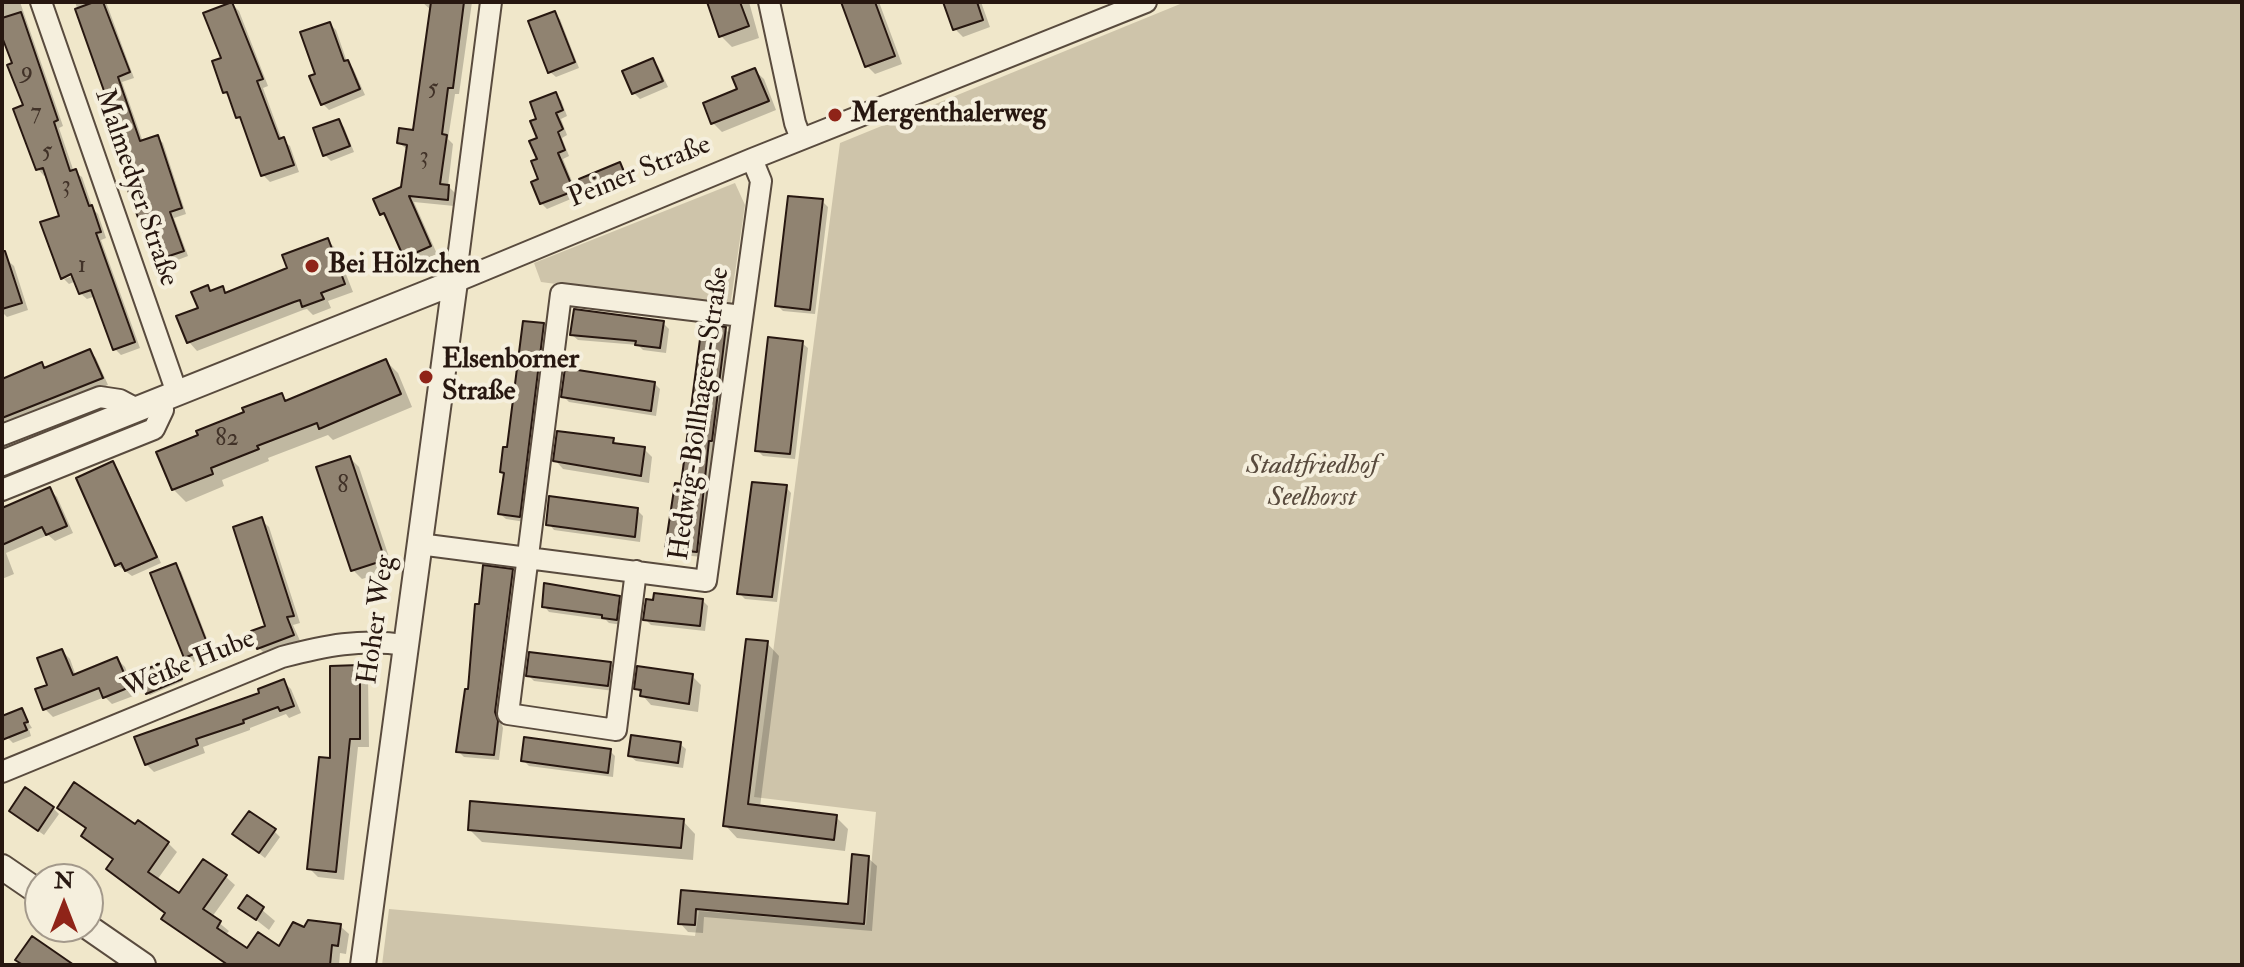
<!DOCTYPE html>
<meta charset="utf-8">
<style>
body{margin:0}
#map{position:relative;width:2244px;height:967px;overflow:hidden;background:#f0e7ca;font-family:"IM FELL Double Pica",serif}
canvas{display:block}
.frame{position:absolute;inset:0;border:4px solid #271710;pointer-events:none}
.north{position:absolute;left:24px;top:863px;width:80px;height:80px;box-sizing:border-box;background:#f5efdd;border:2px solid #a3998b;border-radius:50%;rotate:0deg;font-size:22px;font-weight:700;line-height:32px;text-align:center;color:#271710}
.north::after{content:'';display:block;margin:auto;width:28px;height:36px;background:#8f2418;clip-path:polygon(50% 0,100% 100%,50% 72%,0 100%)}
</style>
<div id="map">
<canvas width="2244" height="967"></canvas>
<div class="frame"></div>
<div class="north">N</div>
</div>
<script>
const ctx = document.querySelector('canvas').getContext('2d');
ctx.lineJoin = 'round';
function fillPath(path, color) {
  ctx.fillStyle = color;
  ctx.fill(path, 'evenodd');
}
function trace(path, color, width, dash) {
  ctx.strokeStyle = color;
  ctx.lineWidth = width;
  ctx.lineCap = dash ? 'butt' : 'round';
  ctx.setLineDash(dash || []);
  ctx.stroke(path);
}
function label(font, color, halo, rows, align = 'center') {
  ctx.font = font + ' "IM FELL Double Pica",serif';
  ctx.lineWidth = 8;
  ctx.setLineDash([]);
  ctx.textBaseline = 'middle';
  ctx.strokeStyle = halo;
  ctx.fillStyle = color;
  for (const [text, x, y, turn = 0] of rows) {
    ctx.save();
    ctx.translate(x, y);
    ctx.rotate((+turn || 0) * Math.PI / 180);
    ctx.textAlign = isNaN(turn) ? turn : align;
    if (halo) ctx.strokeText(text, 0, 0);
    ctx.fillText(text, 0, 0);
    ctx.restore();
  }
}
const green = new Path2D(`
 M1185 2H2242V965H382L389 909 695 936 699 911 866 925 876 812 754 797 840 143Z
 M735 183 745 205 730 307 541 282 534 263Z`);
const shadow = new Path2D(`
 M2 2H20L63 126 59 128 74 172 82 177 93 209 98 214 106 238 101 240 140 348 121 355 114 348 96 296 87 299 80 293 76 281 69 284 64 279 81 273 48 175 44 176 38 169 26 107 2 30Z
 M75 2H106L134 78 122 82 143 142 157 137 163 143 186 214 174 218 188 256 162 266 156 260 111 106Z
 M422 2H472L459 94H455L448 139 453 144 448 186 456 194 454 206 414 202 437 254 413 264 406 257 389 221 382 214 403 188 408 150 399 143 414 133 432 11Z
 M709 2H749L759 38 732 47 721 36Z
 M843 2H879L902 64 875 74 867 66Z
 M945 2H981L990 27 963 37 955 29Z
 M232 4 239 11 268 86 263 88 282 140 290 146 299 172 270 182 263 175 244 123 225 92 224 59Z
 M554 13 560 19 579 68 556 77 550 72Z
 M330 24 336 30 347 62 353 68 365 95 329 110 323 104 312 77 317 75Z
 M652 60 658 66 668 87 640 99 634 93 625 72Z
 M754 70 764 79 776 110 722 132 713 123 706 104 740 90Z
 M555 94 561 100 567 116 561 119 567 135 562 138 569 156 563 159 578 196 547 209 541 203 539 120Z
 M339 121 344 127 354 152 331 161 325 155Z
 M620 165 628 182 590 197 588 195Z
 M822 201 828 207 815 314 783 311 778 306Z
 M328 241 336 249 353 292 328 301 331 308 313 315 307 309 303 310 197 351 189 342 208 288 212 292 222 289 228 294 289 269Z
 M6 259 14 266 28 310 7 317 2 312V260Z
 M663 323 669 329 666 353 643 350 638 345 578 340 572 335Z
 M543 325 549 331 525 522 506 519 500 514 506 475 502 472Z
 M725 329 731 335 717 446H715L702 557 673 554 668 548Z
 M802 343 808 348 795 459 763 456 757 450Z
 M90 351 96 358 108 385 2 425V381L41 365 46 370Z
 M386 361 398 373 412 407 333 440 328 435 268 458 269 461 222 480 224 486 186 502 173 489 200 436 281 395 288 402Z
 M654 383 660 389 656 416 569 402 563 396Z
 M613 440 618 446 644 449 652 457 649 483 563 469 555 460Z
 M350 458 359 467 393 569 362 579 353 570Z
 M113 464 118 469 161 563 132 576 117 565Z
 M786 487 791 493 777 602 745 599 739 593Z
 M50 490 57 497 73 533 55 541 48 535 6 553 14 574 2 579V522Z
 M637 510 643 516 640 542 554 530 549 524Z
 M261 520 269 527 300 623 293 625 301 643 267 656 259 648 268 627Z
 M175 566 181 571 213 654 191 663 186 657Z
 M512 571 518 577 500 719 503 728 499 760 464 757 458 751 480 606Z
 M619 598 625 604 622 625 609 623 606 620 549 612 544 606Z
 M702 600 708 606 705 631 651 625 645 619Z
 M767 643 779 656 760 807 836 817 848 829 845 851 737 838 725 825Z
 M62 651 70 659 76 676 117 659 125 667 136 695 112 704 105 697 53 717 45 709 38 691 50 686Z
 M173 660 183 681 150 695 147 693Z
 M611 664 616 670 614 691 534 681 528 675Z
 M359 667 368 677 369 747H358L344 880 318 877 309 868 332 760Z
 M692 676 701 685 698 712 651 705 636 688Z
 M284 682 291 689 301 713 289 718 286 714 250 728V730L203 747 205 753 154 772 146 764Z
 M21 711 32 728 29 729 31 736 13 743 7 737 2 719Z
 M680 744 686 749 683 768 636 761 630 756Z
 M610 751 615 756 613 777 529 766 523 760Z
 M60 807 136 827 168 843 177 852 157 880 179 896 204 861 226 877 235 885 212 917 229 931 225 936 247 951 280 949 305 930 340 926 349 934 346 954 340 953 339 965H228L173 927 164 919 167 914 117 877 114 860 92 845 83 836 88 829Z
 M53 808 59 814 44 835 17 816Z
 M683 821 695 834 693 860 482 842 470 830Z
 M274 831 280 837 265 858 234 834Z
 M868 858 877 866 872 931 704 917 703 933 688 932 680 923 682 893 850 907Z
 M248 898 275 921 269 930 241 908Z`);
const building = new Path2D(`
 M94 2H103L130 72 118 77 140 141 158 135 182 208 170 212 184 251 154 261 129 193 103 107 109 105 75 9Z
 M232 2 263 79 257 81 279 139 284 137 294 165 261 176 240 117 236 118 227 92 223 93 212 61 221 58 203 13Z
 M431 2H464L453 88H448L442 134 447 135 440 184 449 185 448 200 409 196 431 246 404 258 384 213 380 215 373 199 401 187 407 145 397 143 399 128 413 130Z
 M707 2H740L749 26 719 37Z
 M841 2H875L895 56 865 67Z
 M943 2H977L983 20 953 30Z
 M555 11 575 62 548 73 528 21Z
 M21 12 58 120 54 122 70 171 76 169 89 206 92 205 101 232 96 233 135 342 113 350 91 290 79 294 71 274 61 279 40 222 59 216 43 168 36 170 13 109 23 105 7 65 12 63 2 37V18Z
 M330 22 344 61 348 60 360 89 321 105 309 76 315 74 300 32Z
 M653 58 663 81 632 94 622 71Z
 M755 68 769 101 711 124 703 103 737 89 732 77Z
 M556 92 563 110 556 113 563 129 558 132 565 150 558 153 574 191 540 204 531 182 538 179 531 161 537 159 529 141 537 138 530 121 536 119 530 102Z
 M339 119 350 146 323 156 313 128Z
 M620 162 627 179 586 196 579 179Z
 M788 196 823 199 810 310 775 306Z
 M328 238 345 284 321 293 324 299 302 307 300 300 294 302 187 343 176 316 198 308 191 292 208 285 210 291 223 286 225 293 287 268 282 255Z
 M2 251H5L22 303 2 309Z
 M574 309 664 321 660 348 635 345 636 341 570 335Z
 M523 321 544 323 520 517 498 514 504 473 500 472 503 447H507Z
 M702 324 726 327 712 441H709L697 552 665 549 675 483 681 484Z
 M768 337 803 341 790 454 755 451Z
 M90 349 103 378 2 418V379L42 362 44 368Z
 M386 359 401 394 319 429 317 423 257 446 259 449 211 468 213 474 172 490 156 452 198 435 196 431 244 412 242 408 282 393 285 401Z
 M565 368 655 382 651 411 561 397Z
 M557 431 614 438 613 443 645 447 641 476 553 461Z
 M350 456 385 560 351 571 316 467Z
 M113 461 157 557 125 571 121 563 115 566 76 478Z
 M752 482 787 485 772 597 737 594Z
 M50 487 67 526 46 535 42 527 2 545V508Z
 M549 496 638 508 635 537 546 525Z
 M262 517 294 616 287 617 294 635 257 649 251 631 265 626 233 527Z
 M176 563 209 648 184 658 150 573Z
 M483 565 513 569 495 712 498 721 494 755 456 752 465 689H468L475 604H479Z
 M544 583 620 596 617 620 602 618V615L542 607Z
 M654 593 703 599 700 626 643 620 646 599 653 600Z
 M746 639 768 641 748 804 837 815 834 840 723 826Z
 M62 649 73 675 117 657 130 687 103 698 99 688 43 710 35 689 47 685 37 658Z
 M529 652 611 662 608 686 526 676Z
 M173 658 182 679 146 694 137 673Z
 M360 665V739H350L336 872 307 869 319 757 330 758V666Z
 M637 666 693 674 689 704 640 696 641 690 634 689Z
 M284 679 294 706 280 711 278 707 243 720 244 723 196 739 198 745 145 765 134 737 259 693 258 689Z
 M22 708 28 722 24 723 27 730 2 740V716Z
 M631 735 681 742 678 763 628 756Z
 M524 737 611 749 608 773 521 761Z
 M74 782 135 824 138 820 169 842 148 872 179 893 203 859 227 875 203 909 221 921 217 928 247 948 258 932 279 946 293 922 304 927 308 920 341 924 338 946 332 945 330 965H228L161 919 165 913 106 869 113 859 81 836 86 828 57 808Z
 M25 787 54 807 38 831 9 811Z
 M470 801 684 819 681 848 468 830Z
 M249 811 276 829 259 853 232 834Z
 M852 854 869 856 864 924 696 909 695 925 678 924 681 890 848 904Z
 M247 895 264 907 256 920 238 908Z
 M32 936 74 965H23L15 960Z`);
const minor = new Path2D(`
 M41 2 177 393
 M769 2 795 123 801 139
 M455 282 752 159 1146 2
 M455 282 491 2
 M2 435 100 397 120 400 137 409
 M2 490 154 429 163 410 158 400
 M419 544 706 581 761 181 752 159
 M636 571 616 730 508 714 561 294 742 316
 M2 772 282 657C324 646 362 638 405 645`);
const tertiary = new Path2D(`
 M2 463 455 282
 M2 867 40 893
 M88 927 143 965
 M363 965 455 282`);
const markers = [
 [835,115,8,"#8f2418"],
 [312,266,8,"#8f2418"],
 [426,377,8,"#8f2418"]
];
const numberNames = [
 ["9",27,73],
 ["5",433,90],
 ["7",36,114],
 ["5",47,153],
 ["3",424,158],
 ["3",66,187],
 ["1",82,267],
 ["82",227,440],
 ["8",343,487]
];
const poiNames = [
 ["Mergenthalerweg",851,115],
 ["Bei Hölzchen",328,266],
 ["Elsenborner",442,361],
 ["Straße",442,393]
];
const streetNames = [
 ["Peiner Straße",640,173,-22],
 ["Malmedyer Straße",135,188,71],
 ["Hedwig-Bollhagen-Straße",701,414,-82],
 ["Hoher Weg",378,620,-82],
 ["Weiße Hube",189,665,-22]
];
const parkNames = [
 ["Stadtfriedhof",1312,467],
 ["Seelhorst",1312,499]
];
fillPath(green, '#cec4aa');
fillPath(shadow, '#0003');
fillPath(building, '#908371');
trace(building, '#271710', 2);
trace(minor, '#594b3e', 24);
trace(tertiary, '#594b3e', 28);
trace(minor, '#f5efdd', 20);
trace(tertiary, '#f5efdd', 24);
for (const [x, y, r, color] of markers) {
  const dot = new Path2D();
  dot.arc(x, y, r, 0, 2 * Math.PI);
  ctx.fillStyle = color;
  ctx.fill(dot);
  trace(dot, '#f5efdd', 3);
}
label('24px', '#413228', null, numberNames);
label('bold 28px', '#271710', '#f5efdd', poiNames, 'left');
label('28px', '#271710', '#f5efdd', streetNames);
label('italic 28px', '#594b3e', '#f5efdd', parkNames);
</script>
